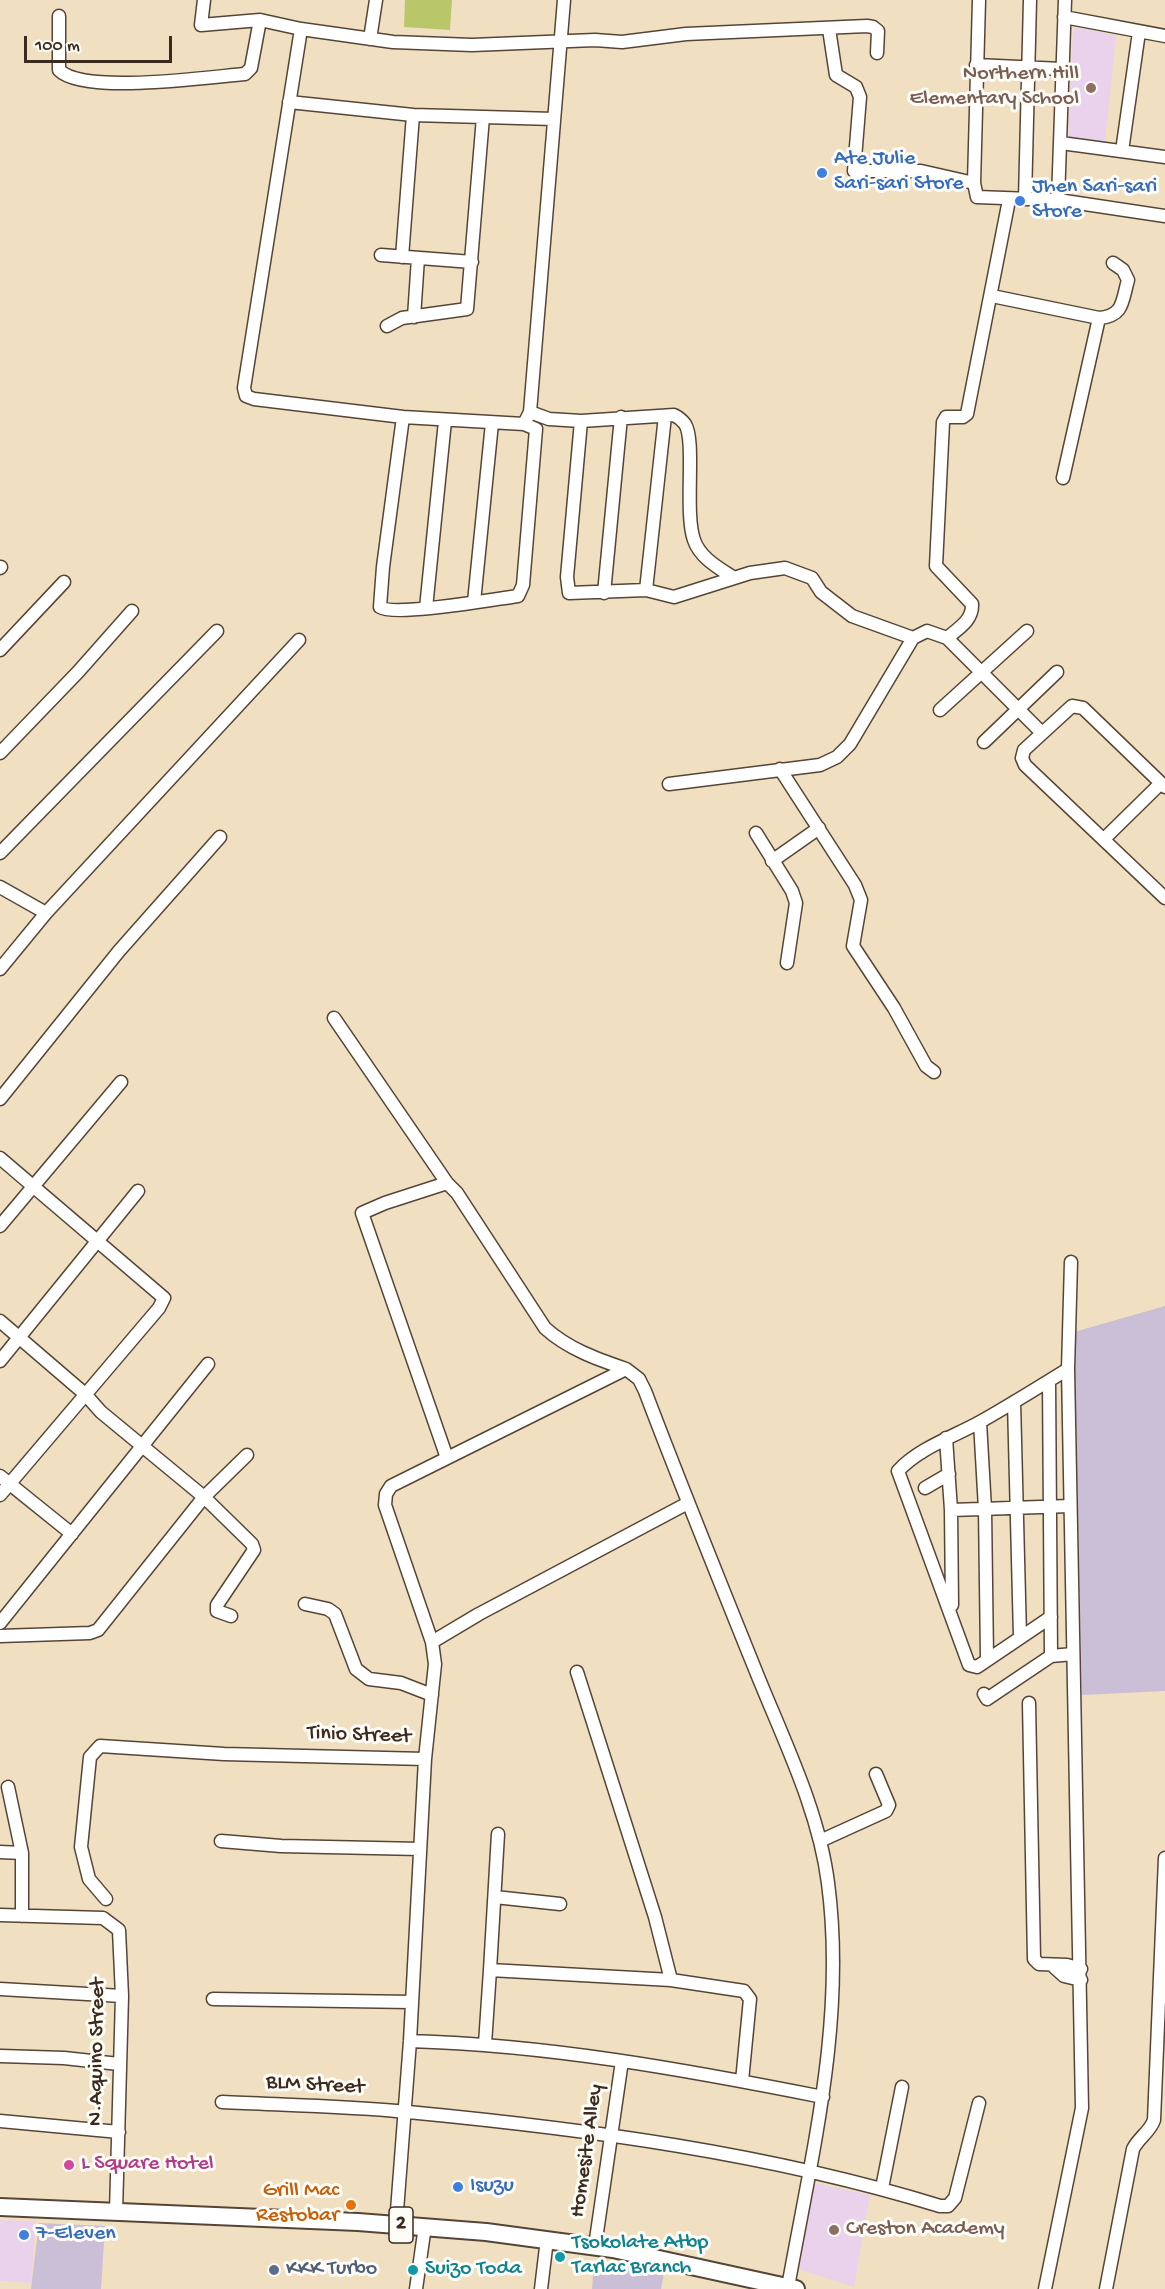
<!DOCTYPE html>
<style>
body{margin:0}
#map{position:relative;width:1165px;height:2289px;overflow:hidden;background:#f0e0c1;font-family:"Gochi Hand",sans-serif}
canvas{display:block}
.scale{position:absolute;left:24px;top:36px;width:148px;height:27px;box-sizing:border-box;border:3px solid #3b2a1e;border-top:0;padding-left:8px;font-size:18px;line-height:21px;white-space:nowrap;color:#3b2a1e;-webkit-text-stroke:4px #fdfcf7;paint-order:stroke}
</style>
<div id="map">
<canvas width="1165" height="2289"></canvas>
<div class="scale">100 m</div>
</div>
<script>
const ctx = document.querySelector('canvas').getContext('2d');
ctx.lineJoin = 'round';
function fillPath(path, color) {
  ctx.fillStyle = color;
  ctx.fill(path, 'evenodd');
}
function trace(path, color, width, dash) {
  ctx.strokeStyle = color;
  ctx.lineWidth = width;
  ctx.lineCap = dash ? 'butt' : 'round';
  ctx.setLineDash(dash || []);
  ctx.stroke(path);
}
function label(font, color, halo, rows, align = 'center') {
  ctx.font = font + ' "Gochi Hand",sans-serif';
  ctx.lineWidth = 6;
  ctx.setLineDash([]);
  ctx.textBaseline = 'middle';
  ctx.strokeStyle = halo;
  ctx.fillStyle = color;
  for (const [text, x, y, turn = 0] of rows) {
    ctx.save();
    ctx.translate(x, y);
    ctx.rotate((+turn || 0) * Math.PI / 180);
    ctx.textAlign = isNaN(turn) ? turn : align;
    if (halo) ctx.strokeText(text, 0, 0);
    ctx.fillText(text, 0, 0);
    ctx.restore();
  }
}
const built = new Path2D(`
 M1073 27 1116 35 1105 142 1068 140Z
 M814 2183 870 2195 854 2287 798 2269Z
 M0 2220 36 2221 31 2283 0 2281Z`);
const industrial = new Path2D(`
 M1165 1306V1691L1082 1695 1074 1332Z
 M39 2223 105 2226 101 2289H31Z
 M594 2261H599L604 2269 614 2271 625 2266 664 2273 661 2289H592Z`);
const green = new Path2D(`
 M405 0H452L450 30 404 27Z`);
const minor = new Path2D(`
 M204 0 201 25 260 20 301 29
 M979 0 974 183 977 197 1058 200 1165 216
 M59 16V70C83 95 209 77 245 74L251 68 260 20
 M1064 17 1165 36
 M829 29 836 75 856 87 860 97 854 171H921L974 183
 M370 39 376 0
 M976 65 1062 69
 M289 102 413 115
 M1061 143 1165 157
 M1122 151 1139 32
 M1025 199 1030 0
 M1058 200 1065 0
 M381 255 472 262
 M402 257 413 115 554 119
 M992 296 1099 318 1063 478
 M414 317 418 258
 M1099 318C1124 316 1122 301 1128 280L1123 270 1113 263
 M387 326 402 318 467 309 483 117
 M530 412 549 419 581 421
 M403 417 254 399 246 396 244 388 301 29 393 42 472 45 595 40 622 42 686 34 867 26 873 27 878 31 877 53
 M403 417 524 424 536 429 523 585 518 596C495 599 394 617 380 607L383 567Z
 M524 424 530 412 564 0
 M0 568 1 567
 M734 578C719 568 700 558 694 540 684 512 696 441 685 424 682 420 678 417 674 415L581 421 567 577 569 593 646 590 674 597 750 573 785 568 812 578 821 592 852 616 913 638 927 631 947 638 1042 733
 M646 590 665 416
 M604 593 621 417
 M474 602 492 423
 M426 608 445 421
 M947 638C959 628 973 620 972 604L936 566 943 422 946 417H963L967 414 1009 200
 M0 650 64 582
 M940 710 1027 631
 M984 742 1057 672
 M0 753 78 672 132 611
 M780 769 855 885 861 900 853 946 894 1008 926 1066 934 1072
 M669 784 820 765 837 757 850 744 913 638
 M1165 787 1083 708 1072 706 1024 750 1022 758 1025 765 1165 898
 M756 833 792 891 796 903 787 963
 M1104 839 1161 783
 M0 853 217 631
 M772 861 819 828
 M0 887 46 913
 M0 969 46 913 299 640
 M334 1018 447 1183
 M0 1099 119 951 220 837
 M0 1158 164 1298 159 1308 0 1495
 M0 1226 121 1082
 M0 1321 85 1394 101 1412 204 1497 252 1544 254 1550 217 1605V1611L231 1616
 M0 1361 138 1191
 M1049 1381 1051 1656
 M1014 1402 1020 1637
 M980 1422 985 1509 987 1658
 M946 1438 951 1510 952 1605
 M447 1458 362 1213 385 1203 447 1183 457 1193 545 1328C568 1349 597 1359 626 1369
 M0 1476 72 1534
 M925 1488 949 1474
 M951 1510 1070 1506
 M305 1604 328 1609 335 1614 356 1669 369 1679 401 1683 432 1695
 M1051 1617 977 1667 969 1665 898 1471C919 1448 953 1437 980 1422 1010 1405 1039 1387 1068 1369
 M0 1623 208 1364
 M0 1636 90 1633 98 1630 204 1497 247 1455
 M432 1642 479 1614 688 1503
 M577 1672 655 1917 671 1980
 M984 1694 987 1699 1051 1656 1073 1654
 M1029 1703 1034 1959 1039 1964 1067 1965 1081 1969
 M425 1759 435 1664 432 1642 385 1505 386 1494 391 1486 626 1369 639 1379 645 1391C681 1486 719 1580 757 1674 784 1741 819 1811 828 1883 846 2019 812 2153 788 2287
 M8 1787 22 1853V1916
 M221 1841 281 1846 420 1849
 M820 1841 886 1811 889 1805 876 1774
 M0 1852 22 1853
 M495 1897 560 1904
 M106 1899 89 1879 81 1847 90 1757 100 1746 224 1754 425 1759 410 2041 396 2224
 M0 1915 103 1918 119 1930 122 1996 116 2212
 M1054 1967 1064 1976 1081 1980
 M490 1970 498 1834
 M0 1989 122 1996
 M213 1999 412 2002
 M410 2041C550 2045 687 2070 823 2097
 M485 2044 490 1970 671 1980 744 1991 750 1999 742 2081
 M1 2056 64 2058 119 2064
 M222 2102C283 2105 346 2106 408 2112 586 2129 768 2153 940 2206H948L955 2198 979 2103
 M0 2121 119 2132
 M882 2188 902 2087
 M595 2246 622 2061
 M416 2289 425 2226
 M541 2289 547 2239
 M1045 2289 1082 2108 1068 1369 1071 1262
 M1106 2289 1133 2149C1139 2137 1150 2132 1154 2120L1165 1858`);
const highway = new Path2D(`
 M0 2207 358 2222 486 2232 613 2249 796 2289`);
const markers = [
 [1091,88,6,"#8d6e63"],
 [822,173,6,"#3f7fe0"],
 [1020,201,6,"#3f7fe0"],
 [69,2165,6,"#d1479c"],
 [458,2187,6,"#3f7fe0"],
 [351,2205,6,"#e8710a"],
 [834,2230,6,"#8d6e63"],
 [24,2235,6,"#3f7fe0"],
 [560,2257,6,"#0f9aa8"],
 [274,2270,6,"#5c6f8a"],
 [413,2270,6,"#0f9aa8"]
];
const shields = [
 [401,2225,24]
];
const shieldNames = [
 ["2",401,2225]
];
const educationNames = [
 ["Northern Hill",1079,75],
 ["Elementary School",1079,100],
 ["Creston Academy",846,2230,"left"]
];
const shopNames = [
 ["Ate Julie",834,160],
 ["Sari-sari Store",834,185],
 ["Jhen Sari-sari",1032,188],
 ["Store",1032,213],
 ["Isuzu",470,2187],
 ["7-Eleven",36,2235]
];
const streetNames = [
 ["Tinio Street",359,1736,2],
 ["N.Aquino Street",98,2052,-89],
 ["BLM Street",315,2086,3],
 ["Homesite Alley",588,2151,-82]
];
const hotelNames = [
 ["L Square Hotel",81,2165]
];
const foodNames = [
 ["Grill Mac",339,2192],
 ["Restobar",339,2217]
];
const cultureNames = [
 ["Tsokolate Atbp",572,2244],
 ["Tarlac Branch",572,2269],
 ["Suizo Toda",425,2270]
];
const serviceNames = [
 ["KKK Turbo",286,2270]
];
fillPath(built, '#ead1ec');
fillPath(industrial, '#cabfd6');
fillPath(green, '#b9c669');
trace(minor, '#564536', 15);
trace(highway, '#564536', 20);
trace(minor, '#fff', 12);
trace(highway, '#fff', 16);
for (const [x, y, r, color] of markers) {
  const dot = new Path2D();
  dot.arc(x, y, r, 0, 2 * Math.PI);
  ctx.fillStyle = color;
  ctx.fill(dot);
  trace(dot, '#fdfcf7', 2);
}
for (const [x, y, w] of shields) {
  const box = new Path2D();
  box.roundRect(x - w / 2, y - 18, w, 36, 4.5);
  ctx.fillStyle = '#fdfcf7';
  ctx.fill(box);
  trace(box, '#3b2a1e', 1.5);
}
label('bold 21px', '#3b2a1e', null, shieldNames);
label('22px', '#785e54', '#fdfcf7', educationNames, 'right');
label('22px', '#366cbe', '#fdfcf7', shopNames, 'left');
label('22px', '#3b2a1e', '#fdfcf7', streetNames);
label('22px', '#b23c85', '#fdfcf7', hotelNames, 'left');
label('22px', '#c56008', '#fdfcf7', foodNames, 'right');
label('22px', '#0d838f', '#fdfcf7', cultureNames, 'left');
label('22px', '#4e5e75', '#fdfcf7', serviceNames, 'left');
</script>
